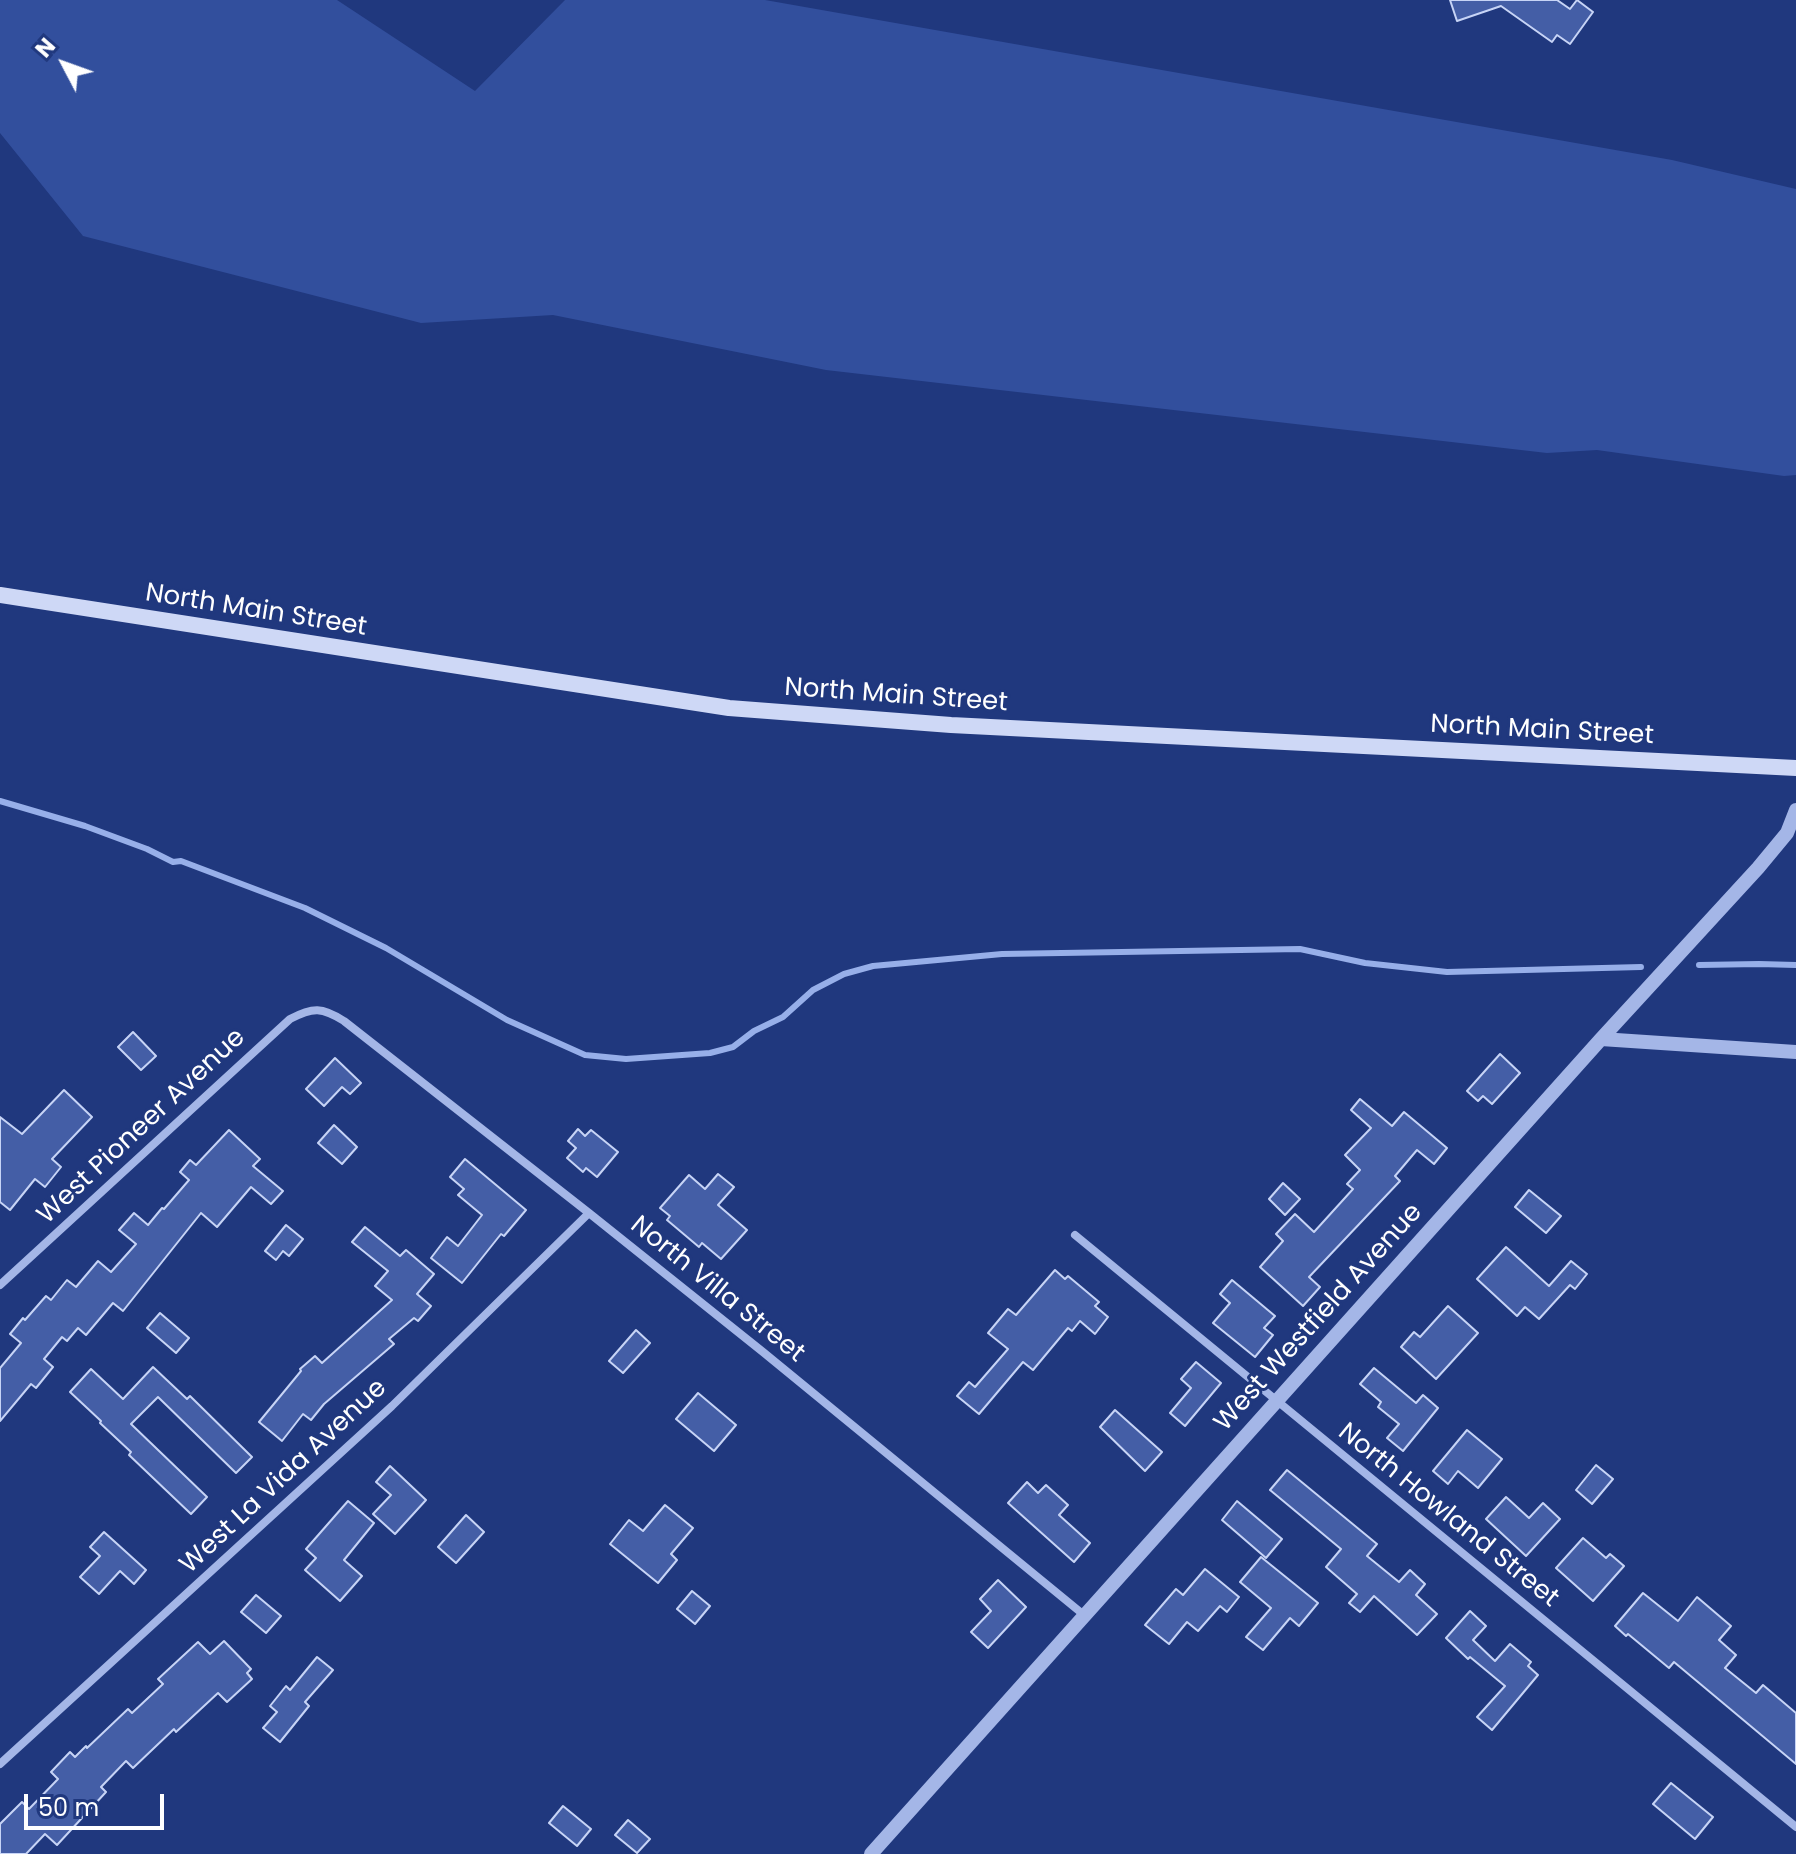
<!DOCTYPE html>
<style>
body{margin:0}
#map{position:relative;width:1796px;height:1854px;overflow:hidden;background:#20387e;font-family:Poppins,sans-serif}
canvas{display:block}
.north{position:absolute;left:24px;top:24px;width:80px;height:80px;-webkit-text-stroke:6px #20387e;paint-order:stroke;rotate:311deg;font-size:22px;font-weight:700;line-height:32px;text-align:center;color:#fff}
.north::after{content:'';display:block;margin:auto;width:28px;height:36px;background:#fff;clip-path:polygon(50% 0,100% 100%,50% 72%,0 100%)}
.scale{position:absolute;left:24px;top:1794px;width:140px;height:36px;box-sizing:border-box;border:4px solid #fff;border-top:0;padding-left:10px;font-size:24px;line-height:28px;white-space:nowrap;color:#fff;-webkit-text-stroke:6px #20387e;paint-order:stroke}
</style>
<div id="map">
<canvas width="1796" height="1854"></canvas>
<div class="north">N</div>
<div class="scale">50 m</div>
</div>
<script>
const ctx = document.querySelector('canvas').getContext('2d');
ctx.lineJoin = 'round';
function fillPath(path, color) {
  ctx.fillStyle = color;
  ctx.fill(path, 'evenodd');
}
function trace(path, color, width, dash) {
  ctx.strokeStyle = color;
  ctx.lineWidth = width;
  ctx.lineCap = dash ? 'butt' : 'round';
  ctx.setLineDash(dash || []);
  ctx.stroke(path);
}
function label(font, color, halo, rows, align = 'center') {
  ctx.font = font + ' Poppins,sans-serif';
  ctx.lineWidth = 6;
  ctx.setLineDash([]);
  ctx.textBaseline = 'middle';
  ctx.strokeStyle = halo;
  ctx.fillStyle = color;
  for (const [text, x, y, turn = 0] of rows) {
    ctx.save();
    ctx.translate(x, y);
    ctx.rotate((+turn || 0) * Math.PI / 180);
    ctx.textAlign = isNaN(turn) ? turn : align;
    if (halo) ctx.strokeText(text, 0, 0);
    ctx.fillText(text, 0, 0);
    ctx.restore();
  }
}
const green = new Path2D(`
 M0 0H337L475 91 565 0H765L1672 160 1796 189V475L1784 476 1597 450 1547 453 826 370 553 315 421 323 83 236 0 133Z`);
const stream = new Path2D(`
 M0 801 85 826 147 849 173 862 181 861 305 908 386 948 507 1020 585 1055 626 1059 710 1053 733 1047 754 1031 783 1017 813 990 844 974 873 966 1002 954 1300 949 1365 963 1447 972 1641 967
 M1699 965 1759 964 1796 965`);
const building = new Path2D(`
 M1450 0H1557L1570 9 1577 0 1593 12 1570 44 1557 35 1552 42 1501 6 1457 21Z
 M133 1032 156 1056 141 1070 118 1047Z
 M1500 1054 1520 1073 1492 1104 1483 1096 1478 1101 1467 1091Z
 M335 1058 361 1083 350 1094 342 1087 324 1106 306 1089Z
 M64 1090 92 1117 52 1159 61 1167 45 1187 35 1179 10 1210 0 1202V1117L22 1134Z
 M1360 1099 1392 1126 1404 1112 1447 1148 1434 1164 1417 1150 1395 1176 1400 1181 1309 1277 1320 1287 1303 1306 1260 1267 1283 1241 1276 1234 1295 1214 1314 1232 1353 1189 1347 1184 1360 1170 1345 1155 1371 1128 1351 1110Z
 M334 1125 357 1147 342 1164 318 1143Z
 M578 1129 585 1136 591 1130 618 1152 597 1177 586 1168 583 1172 567 1158 576 1148 568 1141Z
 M229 1130 260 1159 253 1166 283 1191 271 1204 251 1187 217 1227 201 1213 123 1311 113 1303 86 1335 78 1328 67 1341 62 1337 44 1359 53 1367 36 1388 31 1384 0 1421V1368L21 1343 10 1334 23 1318 25 1320 46 1296 51 1300 67 1280 76 1287 98 1261 111 1272 136 1244 119 1230 134 1213 148 1225 162 1208 164 1209 189 1180 180 1172 190 1160 196 1165Z
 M465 1159 526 1210 504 1236 501 1234 462 1283 431 1258 447 1237 458 1246 482 1215 458 1195 464 1189 450 1177Z
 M718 1174 734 1187 718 1205 747 1230 721 1259 702 1243 699 1247 667 1220 670 1216 660 1208 689 1175 705 1189Z
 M1283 1183 1300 1199 1285 1215 1269 1199Z
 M1529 1190 1561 1216 1546 1233 1515 1207Z
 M286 1225 303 1239 289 1256 283 1251 276 1260 265 1251Z
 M365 1227 400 1256 406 1250 434 1274 417 1294 431 1306 418 1321 414 1318 389 1339 394 1344 324 1404 311 1420 303 1414 282 1441 259 1422 301 1371 300 1369 315 1356 322 1363 392 1300 375 1286 388 1271 352 1242Z
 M1506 1247 1549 1286 1571 1261 1587 1274 1575 1289 1570 1285 1539 1319 1525 1307 1517 1316 1477 1279Z
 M1055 1270 1065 1279 1068 1276 1099 1302 1095 1306 1108 1317 1095 1334 1080 1321 1072 1331 1068 1328 1033 1370 1023 1362 979 1414 957 1396 969 1382 975 1387 1008 1349 988 1333 1008 1309 1016 1315Z
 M1232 1280 1275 1316 1264 1328 1273 1335 1255 1357 1213 1323 1230 1303 1220 1294Z
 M1448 1306 1478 1333 1436 1379 1401 1347 1414 1332 1420 1337Z
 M160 1313 189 1338 176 1353 147 1328Z
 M636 1330 650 1343 623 1373 609 1361Z
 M1196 1362 1221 1383 1185 1426 1170 1413 1191 1388 1181 1379Z
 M153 1367 187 1399 190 1396 252 1457 236 1473 158 1397 131 1424 207 1497 191 1514 129 1455 131 1452 100 1423 101 1421 70 1392 91 1369 123 1399Z
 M1374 1368 1416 1403 1423 1395 1438 1408 1403 1451 1387 1438 1399 1424 1378 1407 1381 1402 1360 1384Z
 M698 1393 736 1425 714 1451 676 1419Z
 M1115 1410 1162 1452 1145 1471 1100 1427Z
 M1467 1430 1502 1459 1478 1488 1458 1471 1448 1484 1433 1471Z
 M1596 1465 1613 1479 1592 1504 1576 1490Z
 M390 1466 426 1500 395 1534 373 1514 391 1495 376 1482Z
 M1287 1470 1377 1544 1367 1556 1399 1582 1410 1570 1425 1584 1416 1595 1437 1614 1417 1635 1374 1596 1360 1612 1349 1603 1357 1594 1326 1567 1341 1549 1270 1490Z
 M1027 1482 1038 1493 1046 1485 1068 1505 1059 1515 1090 1543 1074 1562 1008 1503Z
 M1506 1497 1529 1518 1543 1503 1560 1519 1526 1556 1486 1519Z
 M348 1501 374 1523 344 1560 362 1576 340 1601 305 1570 316 1558 306 1549Z
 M1237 1501 1282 1539 1266 1558 1222 1520Z
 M665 1505 693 1528 671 1554 677 1560 658 1583 610 1544 629 1520 643 1531Z
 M466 1515 484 1532 456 1563 438 1547Z
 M104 1532 146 1570 134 1584 120 1571 99 1594 80 1577 100 1556 90 1547Z
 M1583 1538 1606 1558 1610 1554 1624 1566 1593 1601 1556 1568Z
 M1261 1557 1318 1603 1299 1626 1290 1618 1263 1650 1246 1637 1271 1608 1240 1582Z
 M1205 1569 1239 1597 1227 1612 1220 1606 1198 1631 1187 1622 1169 1644 1145 1625 1176 1589 1183 1595Z
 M998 1580 1026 1607 988 1648 971 1632 991 1611 980 1599Z
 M692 1591 710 1606 695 1624 677 1609Z
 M1643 1593 1678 1621 1697 1597 1731 1626 1719 1640 1736 1655 1725 1668 1756 1693 1763 1685 1796 1713V1764L1674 1662 1669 1668 1628 1634 1626 1636 1615 1626Z
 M256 1595 281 1616 266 1633 241 1612Z
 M1470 1611 1486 1626 1473 1640 1495 1661 1510 1644 1531 1662 1528 1666 1538 1675 1492 1730 1477 1717 1505 1686 1470 1657 1468 1659 1446 1638Z
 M224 1641 251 1669 247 1673 252 1679 227 1702 218 1693 176 1732 174 1729 133 1768 126 1761 101 1787 106 1792 57 1845 45 1834 26 1854H0V1824L22 1802 29 1809 58 1779 51 1772 70 1752 75 1757 86 1746 87 1748 128 1709 132 1713 163 1684 158 1679 198 1642 210 1654Z
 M317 1657 333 1670 305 1702 309 1706 280 1742 263 1728 277 1712 270 1706 286 1686 290 1690Z
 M1671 1783 1713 1817 1695 1839 1653 1804Z
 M563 1806 591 1829 577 1846 549 1823Z
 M628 1820 650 1839 637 1853 615 1835Z`);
const minor = new Path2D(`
 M1075 1235 1796 1827
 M0 1285 290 1019C313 1007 322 1007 344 1021L589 1213 763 1352 1084 1615
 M0 1764 392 1406 589 1213`);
const tertiary = new Path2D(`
 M1601 1039 1796 1052
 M871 1854 1601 1039 1758 868 1787 833 1796 810`);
const secondary = new Path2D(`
 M0 595 729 708 951 725 1796 768`);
const streetNames = [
 ["North Main Street",256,611,9],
 ["North Main Street",896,696,4],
 ["North Main Street",1542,731,3],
 ["West Pioneer Avenue",142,1127,-43],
 ["North Villa Street",717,1290,39],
 ["West Westfield Avenue",1319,1318,-48],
 ["West La Vida Avenue",284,1477,-43],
 ["North Howland Street",1448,1516,39]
];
fillPath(green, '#324f9d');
trace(stream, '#97afe9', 6);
fillPath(building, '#445ea6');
trace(building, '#c7d4f6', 2);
trace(minor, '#a4b6e7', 8);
trace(tertiary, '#a4b6e7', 14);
trace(secondary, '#ced8f6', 16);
label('26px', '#fff', '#20387e', streetNames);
</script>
